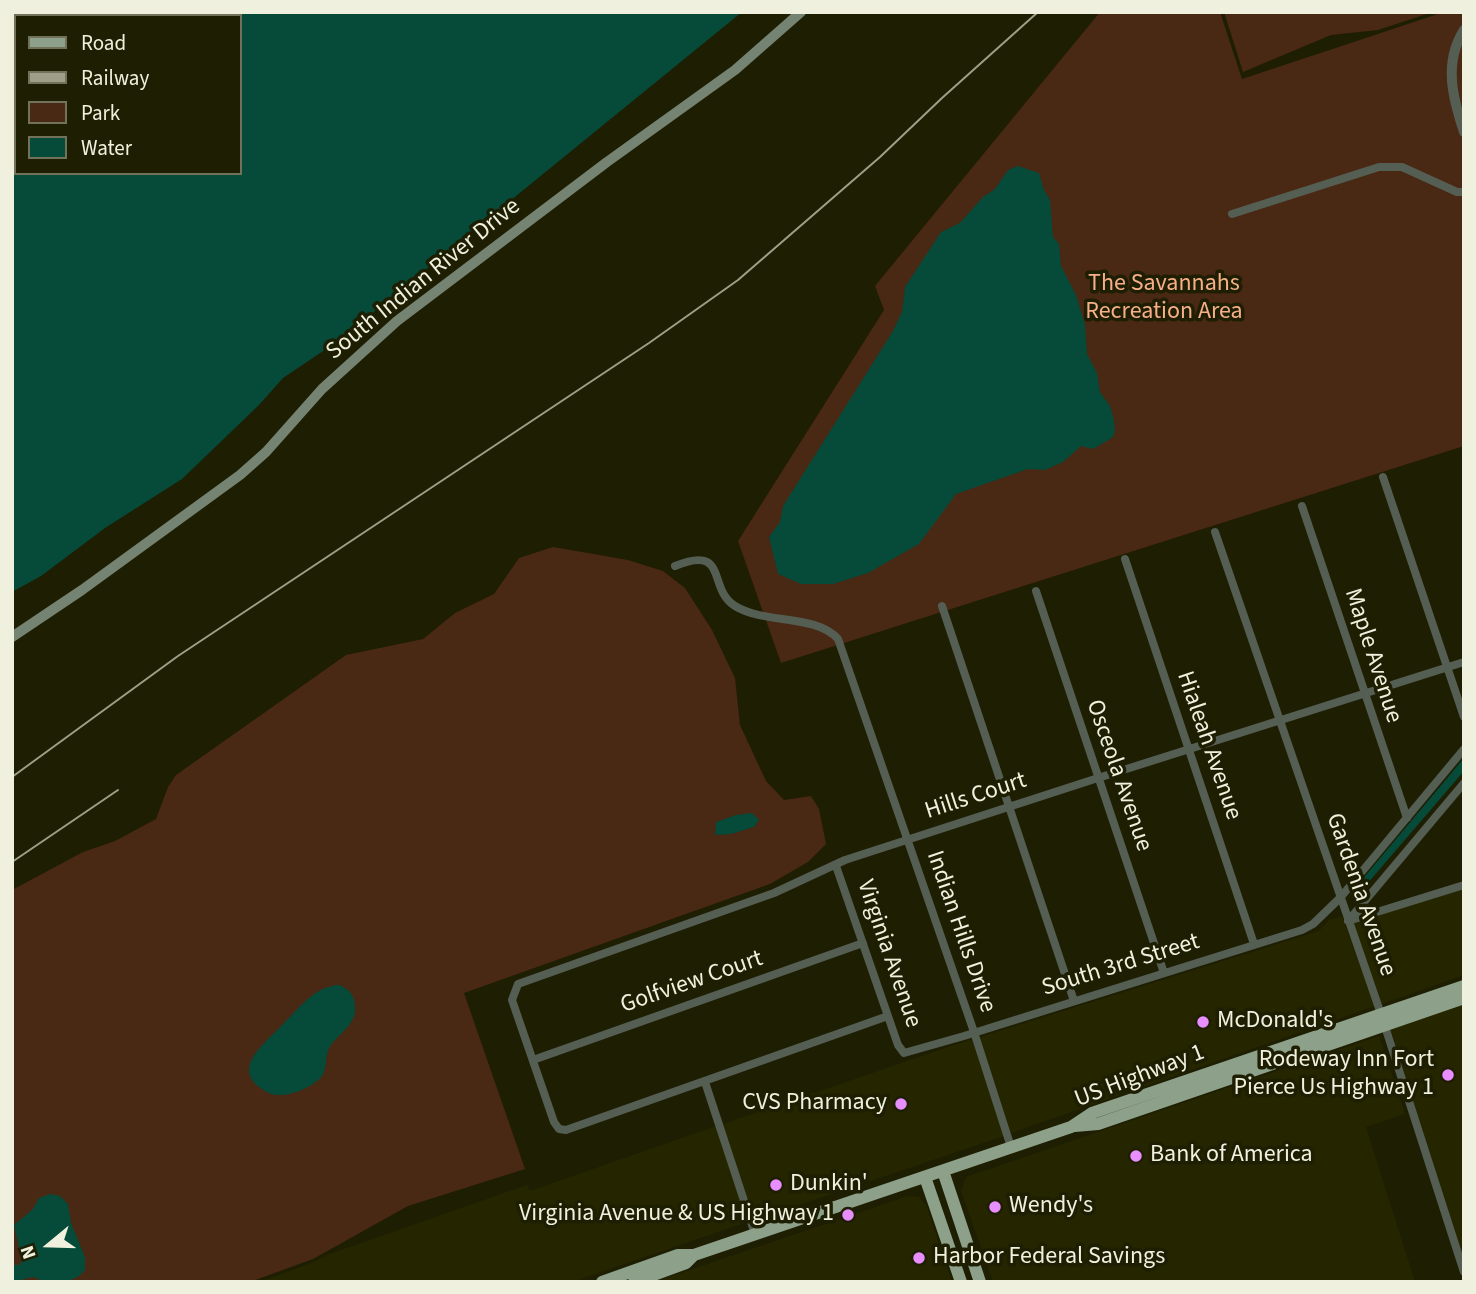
<!DOCTYPE html>
<style>
body{margin:0}
#map{position:relative;width:1476px;height:1294px;overflow:hidden;background:#1e1e02;font-family:"Source Sans 3",sans-serif}
canvas{display:block}
.frame{position:absolute;inset:0;border:14px solid #eff0de;pointer-events:none}
.legend{position:absolute;left:14px;top:14px;width:228px;height:161px;box-sizing:border-box;background:#1e1e02;border:2px solid #72725a;margin:0;padding:9px 12px;list-style:none;font-size:21px;color:#eff0de}
.legend li{display:flex;align-items:center;gap:14px;height:35px}
.legend b{width:35px;border:2px solid #72725a}
.north{position:absolute;left:14px;top:1210px;width:70px;height:70px;-webkit-text-stroke:5px #1e1e02;paint-order:stroke;rotate:251deg;font-size:19px;font-weight:700;line-height:28px;text-align:center;color:#eff0de}
.north::after{content:'';display:block;margin:auto;width:24px;height:32px;background:#eff0de;clip-path:polygon(50% 0,100% 100%,50% 72%,0 100%)}
</style>
<div id="map">
<canvas width="1476" height="1294"></canvas>
<div class="frame"></div>
<ul class="legend">
<li><b style="height:9px;background:#8da18a"></b>Road</li>
<li><b style="height:9px;background:#9e9f89"></b>Railway</li>
<li><b style="height:19px;background:#492814"></b>Park</li>
<li><b style="height:19px;background:#064a39"></b>Water</li>
</ul>
<div class="north">N</div>
</div>
<script>
const ctx = document.querySelector('canvas').getContext('2d');
ctx.lineJoin = 'round';
function fillPath(path, color) {
  ctx.fillStyle = color;
  ctx.fill(path, 'evenodd');
}
function trace(path, color, width, dash) {
  ctx.strokeStyle = color;
  ctx.lineWidth = width;
  ctx.lineCap = dash ? 'butt' : 'round';
  ctx.setLineDash(dash || []);
  ctx.stroke(path);
}
function label(font, color, halo, rows, align = 'center') {
  ctx.font = font + ' "Source Sans 3",sans-serif';
  ctx.lineWidth = 7;
  ctx.setLineDash([]);
  ctx.textBaseline = 'middle';
  ctx.strokeStyle = halo;
  ctx.fillStyle = color;
  for (const [text, x, y, turn = 0] of rows) {
    ctx.save();
    ctx.translate(x, y);
    ctx.rotate((+turn || 0) * Math.PI / 180);
    ctx.textAlign = isNaN(turn) ? turn : align;
    if (halo) ctx.strokeText(text, 0, 0);
    ctx.fillText(text, 0, 0);
    ctx.restore();
  }
}
const built = new Path2D(`
 M1464 888V975L1382 1004 1353 923Z
 M1342 916 1375 1006 1011 1133 980 1037 1319 931 1329 920Z
 M1464 1003V1259L1390 1028Z
 M1379 1036 1405 1114 1366 1127 1415 1282H993L961 1191 966 1177Z
 M972 1039 1004 1136 755 1220 723 1124Z
 M716 1126 747 1222 572 1282H260L314 1262 327 1255 527 1185 529 1190H533Z
 M908 1196 919 1197 926 1205 952 1282H654Z`);
const green = new Path2D(`
 M1100 12H1220L1242 79 1444 12H1464V446L781 663 738 541 884 310 875 286Z
 M1224 12H1433L1378 30 1331 35 1243 72Z
 M553 547 628 560 663 571 685 588 712 630 735 678 740 725 766 781 784 800 811 796 819 809 826 844 808 862 770 884 464 993 525 1169 408 1206 313 1259 250 1282H12V890L83 852 115 841 156 819 168 787 176 775 346 655 423 639 455 613 494 594 519 558Z`);
const water = new Path2D(`
 M12 12H742L338 341 283 378 259 405 182 479 105 528 41 576 12 592ZM16 16H240V173H16Z
 M1018 166 1039 173 1044 190 1050 200 1053 237 1059 244 1061 266 1076 295 1085 325 1087 354 1097 373 1100 392 1110 406 1114 420 1115 432 1112 438 1093 449 1081 446 1063 462 1045 470 1028 469 956 494 919 544 868 573 833 584H801L778 574 769 537 780 522 783 506 893 331 902 312 905 287 941 232 960 223 983 197 995 189 1008 170Z
 M1464 758V771L1355 898 1350 894Z
 M752 813 759 820 754 827 731 834 715 835 716 822 736 815Z
 M340 985C347 989 352 992 354 1000 360 1023 342 1030 331 1045 324 1054 328 1067 322 1076 313 1088 283 1100 269 1093 227 1072 262 1046 280 1027 297 1011 314 985 340 985Z
 M50 1194 60 1196 68 1204 71 1223 85 1257V1270C72 1286 50 1284 33 1277L12 1282V1265H19L22 1261 14 1225 33 1209 39 1198Z`);
const minor = new Path2D(`
 M1232 214 1379 167H1402L1457 192H1464
 M1383 477 1464 717
 M1302 506 1407 818
 M1215 532 1381 1014 1464 1272
 M1125 559 1254 944
 M675 566C729 544 707 589 735 606 764 624 816 614 838 639L974 1032 1011 1147
 M1036 591 1164 973
 M942 606 1074 1001
 M836 866 898 1045 904 1053 964 1036 1302 930 1313 924 1340 898 1464 749
 M1348 921 1464 783
 M1348 921 1464 885
 M888 1016 566 1130 559 1129 554 1122 512 1000 518 984 774 893 845 860 1098 778 1464 662
 M533 1060 863 943
 M705 1082 755 1234`);
const tertiary = new Path2D(`
 M1464 30C1443 63 1453 99 1464 132`);
const secondary = new Path2D(`
 M12 637 82 590 240 475 266 452 322 389 397 321 607 162 735 70 801 12`);
const primary = new Path2D(`
 M1075 1126 1098 1124 1464 998
 M943 1171 980 1282
 M925 1177 961 1282
 M602 1282 678 1255H694
 M634 1282 686 1263 694 1255 1071 1127 1092 1113 1464 986`);
const rail = new Path2D(`
 M12 777 178 656 649 343 738 280 880 157 942 98 1038 12
 M12 862 118 790`);
const markers = [
 [1203,1022,7,"#e88eff"],
 [1448,1075,7,"#e88eff"],
 [901,1104,7,"#e88eff"],
 [1136,1156,7,"#e88eff"],
 [776,1185,7,"#e88eff"],
 [995,1207,7,"#e88eff"],
 [848,1215,7,"#e88eff"],
 [919,1258,7,"#e88eff"]
];
const streetNames = [
 ["South Indian River Drive",424,280,-39],
 ["Maple Avenue",1372,656,72],
 ["Hialeah Avenue",1208,746,71],
 ["Osceola Avenue",1118,776,71],
 ["Hills Court",976,797,-18],
 ["Gardenia Avenue",1360,895,71],
 ["Indian Hills Drive",960,932,71],
 ["Virginia Avenue",888,954,71],
 ["South 3rd Street",1121,966,-17],
 ["Golfview Court",692,983,-19],
 ["US Highway 1",1140,1077,-21]
];
const parkNames = [
 ["The Savannahs",1164,285],
 ["Recreation Area",1164,313]
];
const poiNames = [
 ["McDonald's",1217,1022],
 ["Rodeway Inn Fort",1434,1061,"right"],
 ["Pierce Us Highway 1",1434,1089,"right"],
 ["CVS Pharmacy",887,1104,"right"],
 ["Bank of America",1150,1156],
 ["Dunkin'",790,1185],
 ["Wendy's",1009,1207],
 ["Virginia Avenue & US Highway 1",834,1215,"right"],
 ["Harbor Federal Savings",933,1258]
];
fillPath(built, '#252600');
fillPath(green, '#492814');
fillPath(water, '#064a39');
trace(minor, '#555e53', 8);
trace(tertiary, '#555e53', 10);
trace(secondary, '#758472', 10);
trace(primary, '#8da18a', 12);
trace(rail, '#9e9f89', 2);
for (const [x, y, r, color] of markers) {
  const dot = new Path2D();
  dot.arc(x, y, r, 0, 2 * Math.PI);
  ctx.fillStyle = color;
  ctx.fill(dot);
  trace(dot, '#1e1e02', 2.5);
}
label('24px', '#eff0de', '#1e1e02', streetNames);
label('24px', '#f6af87', '#1e1e02', parkNames);
label('24px', '#eff0de', '#1e1e02', poiNames, 'left');
</script>
